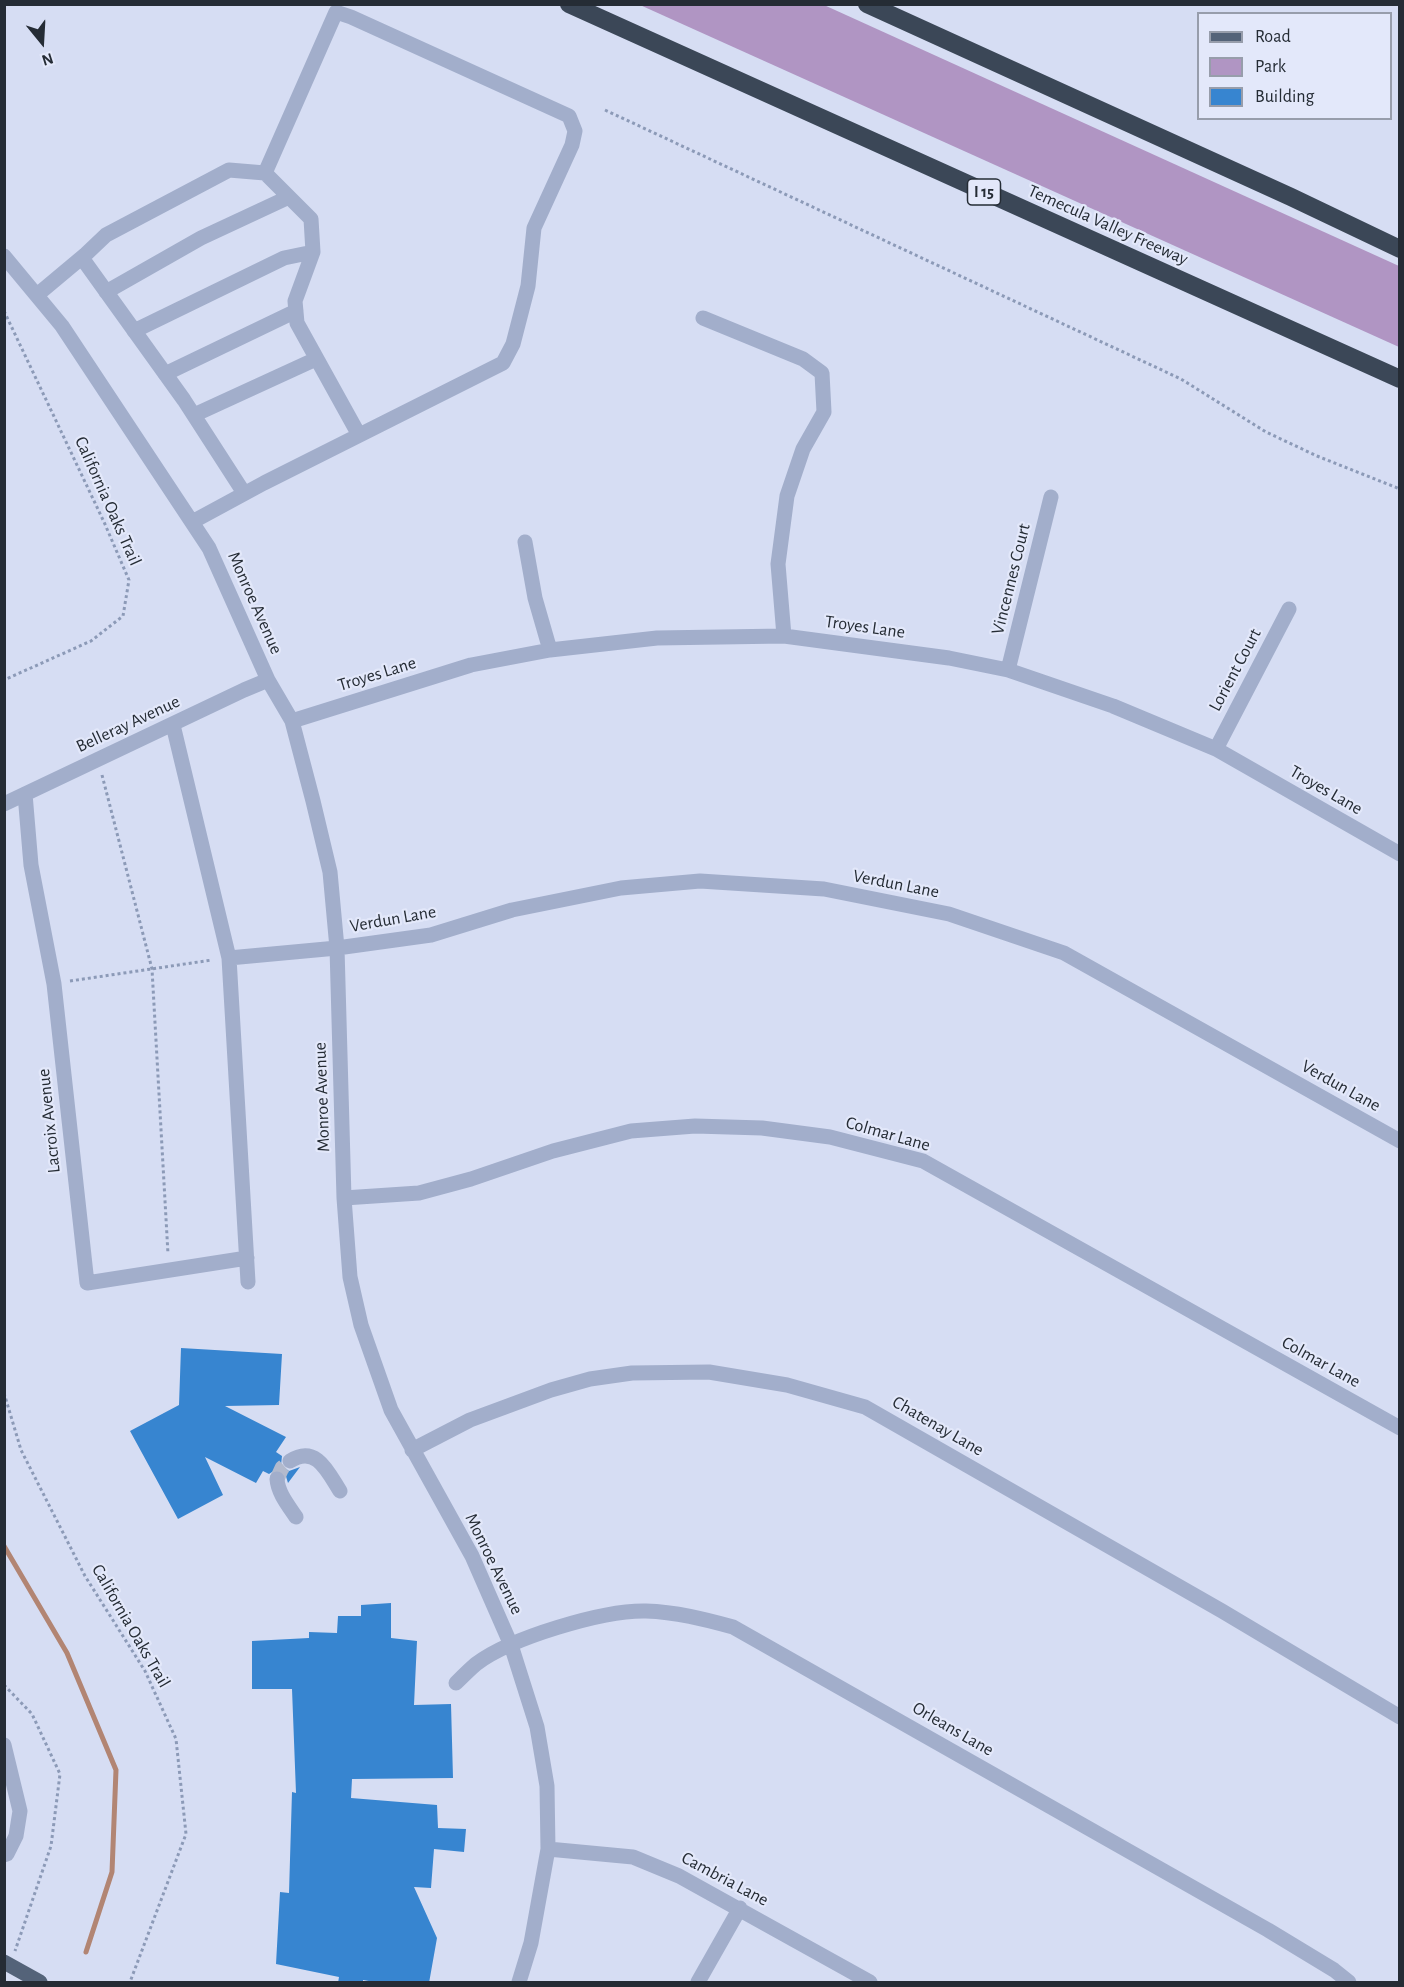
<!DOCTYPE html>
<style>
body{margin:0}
#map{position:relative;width:1404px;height:1987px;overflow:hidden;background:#d6ddf3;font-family:"Alegreya Sans",sans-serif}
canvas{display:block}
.frame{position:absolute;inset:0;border:6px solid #252c35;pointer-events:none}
.legend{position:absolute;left:1197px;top:12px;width:195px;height:108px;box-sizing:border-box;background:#e3e8fa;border:2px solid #979dab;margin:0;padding:8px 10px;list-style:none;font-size:18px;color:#252c35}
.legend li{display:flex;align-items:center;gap:12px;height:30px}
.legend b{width:30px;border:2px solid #979dab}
.north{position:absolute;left:12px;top:12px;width:60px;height:60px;-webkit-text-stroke:4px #e3e8fa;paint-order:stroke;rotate:162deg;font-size:16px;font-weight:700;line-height:24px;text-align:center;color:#252c35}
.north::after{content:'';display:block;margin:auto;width:21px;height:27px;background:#252c35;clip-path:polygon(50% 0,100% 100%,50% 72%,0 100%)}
</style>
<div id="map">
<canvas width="1404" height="1987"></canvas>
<div class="frame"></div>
<ul class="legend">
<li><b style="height:8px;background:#546379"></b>Road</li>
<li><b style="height:16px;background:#b095c3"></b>Park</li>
<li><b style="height:16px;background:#3785d0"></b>Building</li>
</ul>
<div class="north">N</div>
</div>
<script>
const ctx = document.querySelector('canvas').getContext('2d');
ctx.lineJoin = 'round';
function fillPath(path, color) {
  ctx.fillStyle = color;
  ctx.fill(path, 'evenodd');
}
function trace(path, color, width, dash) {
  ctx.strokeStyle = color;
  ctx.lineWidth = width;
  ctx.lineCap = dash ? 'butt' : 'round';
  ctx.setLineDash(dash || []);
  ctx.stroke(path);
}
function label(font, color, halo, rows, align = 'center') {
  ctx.font = font + ' "Alegreya Sans",sans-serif';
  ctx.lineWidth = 4.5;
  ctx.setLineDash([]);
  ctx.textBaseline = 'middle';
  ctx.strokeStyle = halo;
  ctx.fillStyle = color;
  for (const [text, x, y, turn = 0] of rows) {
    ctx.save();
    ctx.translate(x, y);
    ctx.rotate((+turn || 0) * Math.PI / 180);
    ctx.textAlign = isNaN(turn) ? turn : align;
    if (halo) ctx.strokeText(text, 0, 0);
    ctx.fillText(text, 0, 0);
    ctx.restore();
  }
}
const green = new Path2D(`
 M640 5H824L1399 266V347Z`);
const stream = new Path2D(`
 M4 1546 67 1653 116 1770 112 1872 86 1952`);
const building = new Path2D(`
 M181 1348 282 1354 279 1405 225 1406 286 1437 276 1452 282 1456 281 1465 289 1471 300 1467 288 1483 285 1473 280 1470H275L269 1474 263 1471 256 1483 205 1457 223 1495 178 1519 130 1431 179 1405Z
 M391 1603V1638L417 1641 414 1705 451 1704 453 1778 352 1779 351 1798 437 1805 438 1828 466 1829 464 1852 434 1849 431 1888 414 1887 437 1938 429 1983H380L363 1980V1983H338L339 1977 276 1964 280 1892 289 1893 292 1792 296 1793 292 1689H252V1641L309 1638V1632L337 1633 338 1616H361V1605Z`);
const minorTunnel = new Path2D(`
 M277 1479 282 1468 290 1461`);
const path = new Path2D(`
 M605 110 1181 379 1266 432 1317 456 1400 489
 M4 311 104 522 129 580 123 616 91 641 4 680
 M102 775 152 969 168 1254
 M70 981 212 960
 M4 1393 21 1450 85 1576 145 1671 176 1739 186 1834 130 1982
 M4 1685 32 1714 60 1774 51 1846 15 1951`);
const minor = new Path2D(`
 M4 256 62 326 209 548 268 680 292 721 313 801 330 872 337 948 344 1198 350 1277 361 1325 391 1410 472 1556 511 1645 537 1727 547 1786 548 1849 531 1943 519 1982
 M82 258 184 400 244 493
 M106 292 201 238 289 197
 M37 295 86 254 106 235 229 170 265 173 311 219 313 252 295 301 297 323 359 435
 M703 318 803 359 822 373 824 412 803 449 787 496 778 564 784 636
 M134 331 284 258 313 252
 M165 374 296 311
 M194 415 316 359
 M192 522 264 483 503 363 513 344 528 286 534 228 572 145 575 131 569 116 351 17 336 12 265 173
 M525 542 535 598 550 650
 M1008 670 1051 497
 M292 721 471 665 550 650 657 638 784 636 949 658 1008 670 1113 706 1216 749 1400 854
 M173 725 229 958 248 1282
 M1216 749 1289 609
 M25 794 31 865 54 984 87 1283 247 1258
 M4 804 244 690 268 680
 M229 958 337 948 431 935 512 910 621 888 700 881 824 889 949 914 1064 953 1400 1141
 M344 1198 419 1193 471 1179 553 1151 631 1131 695 1126 762 1128 830 1137 923 1161 1400 1428
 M412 1450 470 1420 551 1390 590 1379 632 1373 709 1372 787 1385 865 1407 1222 1611 1400 1717
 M290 1461C316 1444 328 1472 340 1491
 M277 1479C278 1493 288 1505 296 1517
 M456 1683C462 1677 469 1670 476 1664 510 1638 603 1610 646 1611 676 1612 704 1619 733 1627L1268 1930 1334 1970 1349 1982
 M4 1745 20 1811 16 1836 7 1854 4 1855
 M548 1849 633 1857 679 1876 870 1982
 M698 1982 740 1908`);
const major = new Path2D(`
 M4 1962 40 1982`);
const highway = new Path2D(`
 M569 4 1400 379
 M867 4 1291 197 1400 249`);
const shields = [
 [984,192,33]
];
const shieldNames = [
 ["I 15",984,192]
];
const streetNames = [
 ["Temecula Valley Freeway",1108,225,24],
 ["California Oaks Trail",108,501,66],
 ["Vincennes Court",1011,579,-76],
 ["Monroe Avenue",255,603,66],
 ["Troyes Lane",865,627,8],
 ["Lorient Court",1235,670,-62],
 ["Troyes Lane",377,674,-17],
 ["Belleray Avenue",128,724,-25],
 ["Troyes Lane",1326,790,30],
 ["Verdun Lane",896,884,11],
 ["Verdun Lane",393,919,-10],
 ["Verdun Lane",1341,1086,29],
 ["Monroe Avenue",322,1097,-92],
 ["Lacroix Avenue",49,1121,-96],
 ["Colmar Lane",888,1134,16],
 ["Colmar Lane",1321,1362,29],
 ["Chatenay Lane",938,1426,30],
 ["Monroe Avenue",494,1564,64],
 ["California Oaks Trail",131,1626,60],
 ["Orleans Lane",953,1729,30],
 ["Cambria Lane",725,1879,28]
];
fillPath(green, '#b095c3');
trace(stream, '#b28573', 5);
fillPath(building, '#3785d0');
trace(minorTunnel, '#b3bacd', 15, [15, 8]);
trace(path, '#8c9ab7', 3, [3, 3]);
trace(minor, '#a2aecb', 15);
trace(major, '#546379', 15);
trace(highway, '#3b4757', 18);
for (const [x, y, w] of shields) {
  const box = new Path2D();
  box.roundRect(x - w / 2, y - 13, w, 26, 4.5);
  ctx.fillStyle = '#e3e8fa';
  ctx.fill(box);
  trace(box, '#252c35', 1.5);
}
label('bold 16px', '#252c35', null, shieldNames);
label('18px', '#252c35', '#e3e8fa', streetNames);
</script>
